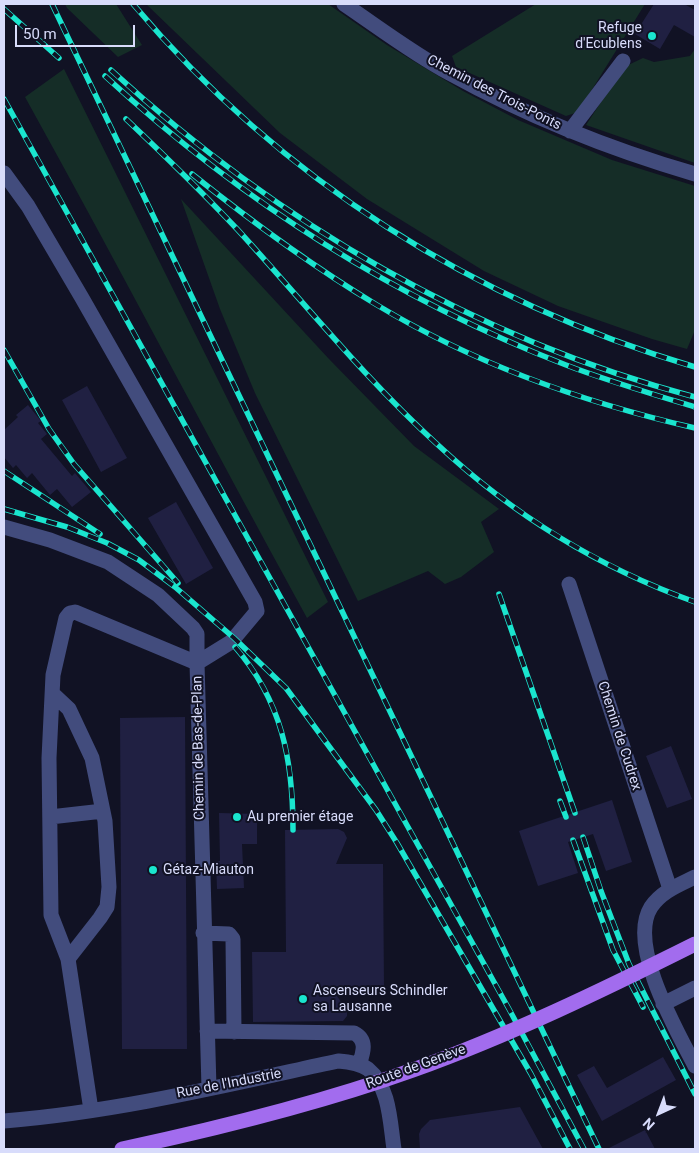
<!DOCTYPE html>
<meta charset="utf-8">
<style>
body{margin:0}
#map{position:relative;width:699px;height:1153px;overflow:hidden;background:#111224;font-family:Roboto,sans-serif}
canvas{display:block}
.frame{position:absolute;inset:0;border:5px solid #d8dcfb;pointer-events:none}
.north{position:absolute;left:634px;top:1088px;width:50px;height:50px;-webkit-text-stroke:4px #111224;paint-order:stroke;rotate:223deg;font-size:14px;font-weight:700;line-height:20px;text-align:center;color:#d8dcfb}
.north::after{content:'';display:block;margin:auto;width:18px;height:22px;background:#d8dcfb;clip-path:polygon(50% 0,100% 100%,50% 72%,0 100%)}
.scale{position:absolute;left:15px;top:25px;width:120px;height:22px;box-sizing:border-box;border:2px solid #d8dcfb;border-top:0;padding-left:6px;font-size:15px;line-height:18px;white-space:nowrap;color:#d8dcfb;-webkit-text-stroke:4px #111224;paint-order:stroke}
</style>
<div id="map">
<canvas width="699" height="1153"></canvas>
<div class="frame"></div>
<div class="north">N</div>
<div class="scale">50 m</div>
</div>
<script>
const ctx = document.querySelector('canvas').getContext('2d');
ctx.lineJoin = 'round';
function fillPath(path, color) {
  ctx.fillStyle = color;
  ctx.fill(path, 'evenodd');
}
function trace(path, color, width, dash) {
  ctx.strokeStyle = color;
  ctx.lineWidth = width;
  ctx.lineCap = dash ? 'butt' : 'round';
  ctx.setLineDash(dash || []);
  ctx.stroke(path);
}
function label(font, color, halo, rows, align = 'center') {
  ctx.font = font + ' Roboto,sans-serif';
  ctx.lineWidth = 4;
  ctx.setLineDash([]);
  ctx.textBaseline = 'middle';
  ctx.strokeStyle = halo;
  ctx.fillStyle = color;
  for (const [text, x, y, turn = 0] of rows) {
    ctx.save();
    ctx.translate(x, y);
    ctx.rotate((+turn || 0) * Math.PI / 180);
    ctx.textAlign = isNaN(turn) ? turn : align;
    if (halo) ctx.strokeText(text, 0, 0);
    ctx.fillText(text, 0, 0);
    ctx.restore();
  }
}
const green = new Path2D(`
 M65 4H116L142 45 118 57 67 8Z
 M146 4H328L387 45 463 91 518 120 612 160 695 186V330L687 349 652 339 558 306 484 271 367 199 280 133Z
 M536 4H645L578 112 566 116 456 67 452 56Z
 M695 49V163L586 125 624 67 643 58 654 62 690 56Z
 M64 69 328 602 307 618C212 445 121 270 25 97Z
 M181 199 329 359 414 446 499 509 481 522 494 552 461 577 445 584 428 571 358 601 255 393 220 309Z`);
const building = new Path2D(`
 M654 4H684L695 10V37L674 25 660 49 635 34Z
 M87 386 127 458 101 472 62 400Z
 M28 405 41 421 38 423 47 434 41 439 72 476 75 473 91 492 72 507 57 489 50 495 32 473 27 478 16 465 13 468 4 457V430L18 417 16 415Z
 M176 502 213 568 186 584 148 518Z
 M185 717 187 1049H122L120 718Z
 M671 746 692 799 667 808 646 756Z
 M612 800 632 862 606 871 593 834 568 842 578 873 538 886 519 831Z
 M219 813 257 814V844H242L244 888 217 889 216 861H220Z
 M338 829 344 832 347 838 336 864H383L384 988H331L347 1010V1016L343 1021 253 1022 252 952H286L285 830Z
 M663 1057 676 1080 602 1121 577 1075 594 1066 607 1088Z
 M520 1107 543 1149H420L419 1134 421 1129 430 1120Z
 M645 1130 655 1149H607Z`);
const minor = new Path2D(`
 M344 4C378 27 412 53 449 73 527 116 609 149 695 174
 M570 131 623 61
 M4 173 28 206 82 298 255 602 257 611 231 642 197 663
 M4 527 50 540 108 562 158 595 193 628 197 634V663L209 1088
 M569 584 670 889
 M53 694 69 709 92 758 105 821 109 887 107 907 100 918 68 959
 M50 817 103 811
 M695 877C679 885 662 891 651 907 627 945 677 1031 695 1066
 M203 933 229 934 233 939 234 1032
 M663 1004 695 988
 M207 1031 354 1033C368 1040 363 1053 359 1065
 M91 1110 68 959 51 915 49 758 53 675 66 618 70 613 75 612 197 663
 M4 1121C116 1112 227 1085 338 1061 348 1062 359 1063 368 1069 390 1087 390 1123 394 1149`);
const rail = new Path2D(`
 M52 4 599 1149
 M133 4C281 180 475 302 695 367
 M4 9 59 58
 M111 70C277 222 476 339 695 397
 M105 76C240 200 395 299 566 365 608 381 652 394 695 407
 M4 99 509 1009 584 1149
 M126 119C164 155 201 191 237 229 303 301 365 379 438 445 512 514 600 568 695 602
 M192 174C251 221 312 266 377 305 475 364 585 403 695 428
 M4 350 49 429 74 464 178 583
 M4 471 100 534
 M4 509 67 527 107 543 139 560 175 587 234 638 286 688 376 810 397 843 531 1074 570 1149
 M499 594 575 813
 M235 647C282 701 293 760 293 830
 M560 801 566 817
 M583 837 601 891 629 964 695 1094
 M573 840 613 950 643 1007`);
const majorBridge = new Path2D(`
 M122 1149C220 1128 318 1104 413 1070 510 1035 603 990 695 944`);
const markers = [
 [652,36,5,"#1ae5ce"],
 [237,817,5,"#1ae5ce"],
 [153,870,5,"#1ae5ce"],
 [303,999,5,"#1ae5ce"]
];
const poiNames = [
 ["Refuge",642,28,"right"],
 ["d'Ecublens",642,44,"right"],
 ["Au premier étage",247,817],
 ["Gétaz-Miauton",163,870],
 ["Ascenseurs Schindler",313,991],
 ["sa Lausanne",313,1007]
];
const streetNames = [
 ["Chemin des Trois-Ponts",494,93,27],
 ["Chemin de Cudrex",619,736,72],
 ["Chemin de Bas-de-Plan",199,748,-91],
 ["Route de Genève",416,1067,-20],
 ["Rue de l'Industrie",229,1084,-11]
];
fillPath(green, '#152d27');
fillPath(building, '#202042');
trace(minor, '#424c7d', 15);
trace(rail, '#1ae5ce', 5.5);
trace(rail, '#111224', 4, [11]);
trace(majorBridge, '#a26cee', 15);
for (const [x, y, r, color] of markers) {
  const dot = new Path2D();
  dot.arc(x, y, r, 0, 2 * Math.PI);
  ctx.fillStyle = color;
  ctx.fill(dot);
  trace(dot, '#111224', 2);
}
label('14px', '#d8dcfb', '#111224', poiNames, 'left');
label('14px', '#d8dcfb', '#111224', streetNames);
</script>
